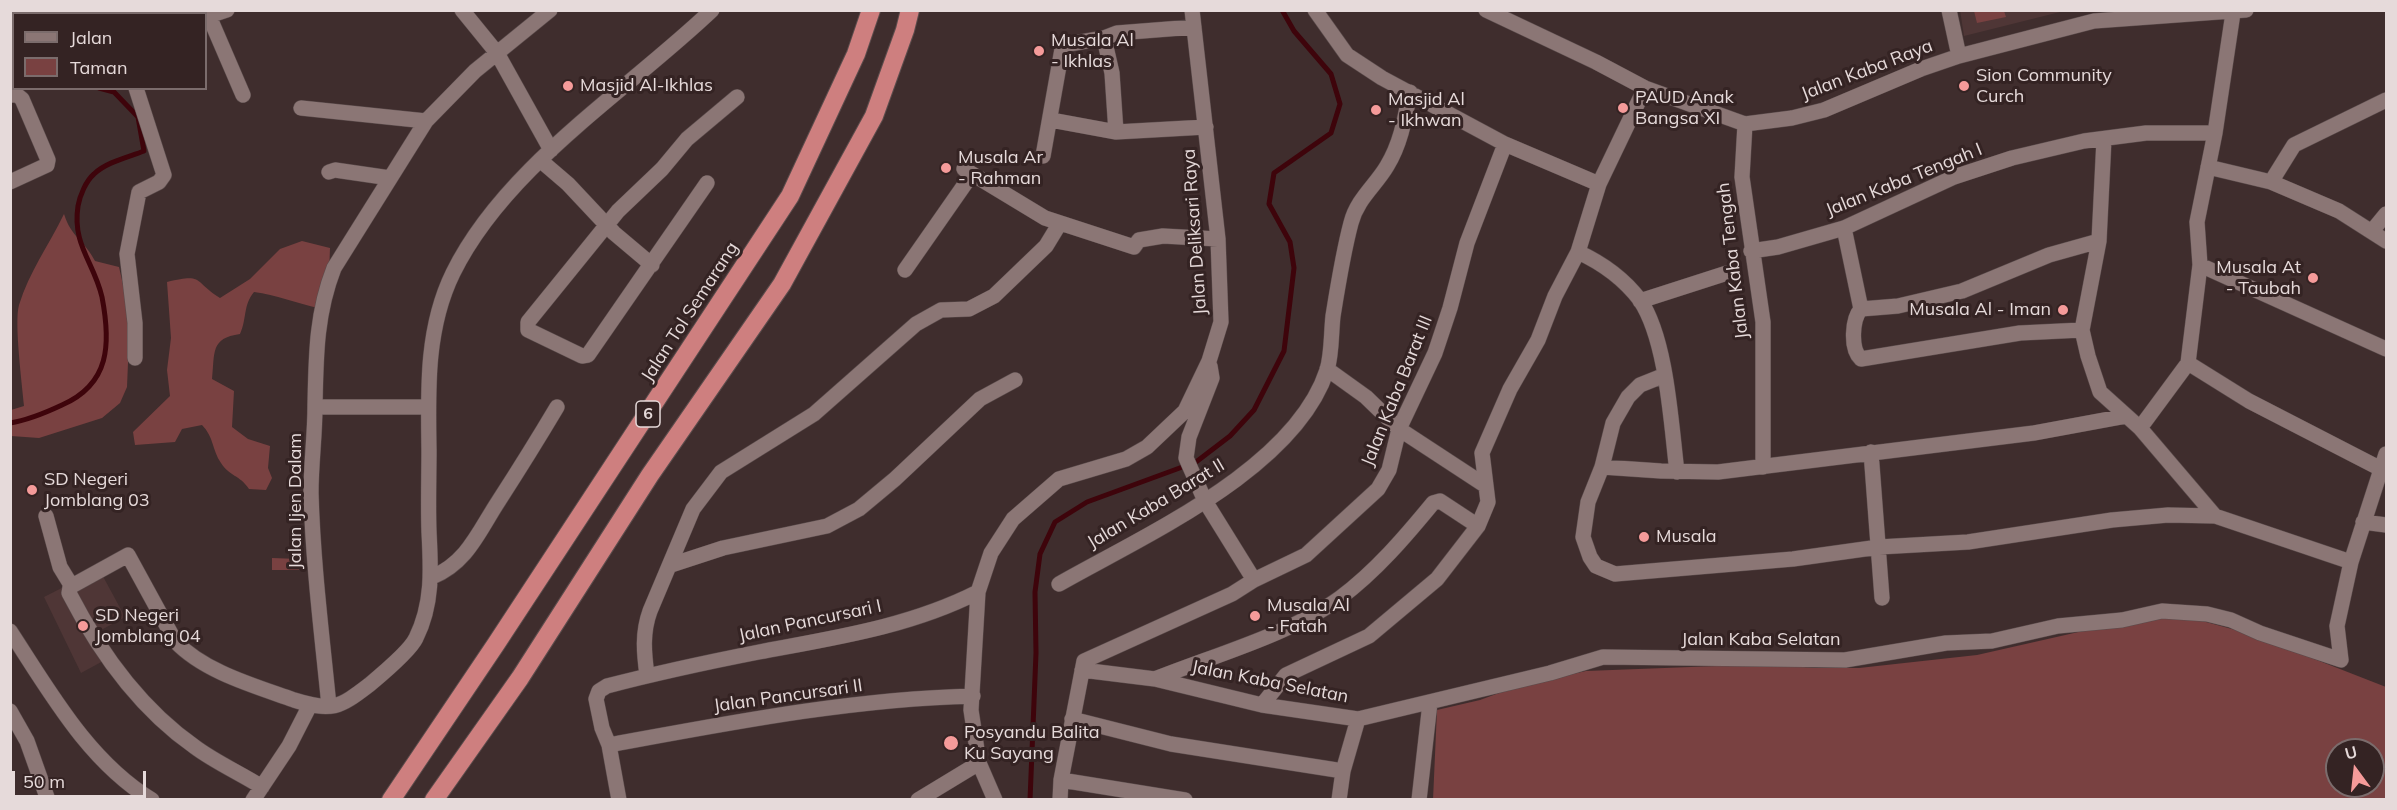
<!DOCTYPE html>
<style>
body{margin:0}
#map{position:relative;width:2397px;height:810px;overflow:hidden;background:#3f2d2d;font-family:Mulish,sans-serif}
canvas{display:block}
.frame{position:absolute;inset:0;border:12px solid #e6dada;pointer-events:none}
.legend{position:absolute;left:12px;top:12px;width:195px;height:78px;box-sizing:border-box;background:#342323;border:2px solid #7b6c6c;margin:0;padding:8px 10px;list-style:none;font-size:18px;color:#e6dada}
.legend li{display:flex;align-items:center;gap:12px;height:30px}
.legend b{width:30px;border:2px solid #7b6c6c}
.north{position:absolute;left:2325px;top:738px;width:60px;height:60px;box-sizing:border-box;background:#342323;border:2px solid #7b6c6c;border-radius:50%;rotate:345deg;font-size:16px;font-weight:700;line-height:24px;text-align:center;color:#e6dada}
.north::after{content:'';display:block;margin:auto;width:21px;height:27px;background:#f59b9a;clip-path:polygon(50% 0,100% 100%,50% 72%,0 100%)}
.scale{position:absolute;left:12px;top:771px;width:134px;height:27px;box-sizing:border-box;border:3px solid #e6dada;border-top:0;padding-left:8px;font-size:18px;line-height:21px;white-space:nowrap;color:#e6dada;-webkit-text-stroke:4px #342323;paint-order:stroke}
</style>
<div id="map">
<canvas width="2397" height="810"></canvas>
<div class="frame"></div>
<ul class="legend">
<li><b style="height:8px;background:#8b7675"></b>Jalan</li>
<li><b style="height:16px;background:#794141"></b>Taman</li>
</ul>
<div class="north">U</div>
<div class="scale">50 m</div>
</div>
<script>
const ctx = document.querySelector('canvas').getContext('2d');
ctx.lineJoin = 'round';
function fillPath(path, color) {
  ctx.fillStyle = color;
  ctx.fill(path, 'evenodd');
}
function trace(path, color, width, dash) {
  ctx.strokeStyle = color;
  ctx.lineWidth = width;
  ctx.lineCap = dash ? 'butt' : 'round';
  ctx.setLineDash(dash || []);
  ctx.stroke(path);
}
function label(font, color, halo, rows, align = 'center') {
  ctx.font = font + ' Mulish,sans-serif';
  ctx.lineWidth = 6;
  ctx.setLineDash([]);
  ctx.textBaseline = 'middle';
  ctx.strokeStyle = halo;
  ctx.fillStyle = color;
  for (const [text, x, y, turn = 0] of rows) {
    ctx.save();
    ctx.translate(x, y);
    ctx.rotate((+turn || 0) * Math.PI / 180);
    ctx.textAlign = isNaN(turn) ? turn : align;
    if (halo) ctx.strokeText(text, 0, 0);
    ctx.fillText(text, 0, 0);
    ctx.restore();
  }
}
const built = new Path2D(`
 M1960 10 2064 11 1964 36Z
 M99 569 125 617 92 635 105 660 81 673 44 597Z`);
const green = new Path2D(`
 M1974 11H2004L2006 17 1977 23Z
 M64 214C71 237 85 241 95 261L119 267 130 315 127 387 120 403 102 418 39 438 11 436V410L24 406C22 384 14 322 19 305 29 272 49 245 64 214Z
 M302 241 330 248 329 274 318 308C296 303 276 295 254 292 243 305 247 319 240 334 210 338 215 353 212 379L234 391 232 427 248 439 270 446 268 468 272 478 266 490 249 489C240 475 229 476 221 463 212 450 214 437 202 425L182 429 175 442 135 445 133 432 170 396 167 370 171 338 167 282C204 273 193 281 220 298L250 279 280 249Z
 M272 558 299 559V570H272Z
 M2184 616 2276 641 2299 653 2386 687V799L1433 800 1437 710 1480 700 1518 686 1586 671 1769 664 1815 668H1859L1977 655 2105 626ZM2337 750H2373V786H2337Z`);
const stream = new Path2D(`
 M10 16 14 20
 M10 423C29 420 45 413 62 405 110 384 111 344 102 297 94 262 72 245 78 206 80 195 86 181 94 174 106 162 129 157 144 151L138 117 114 92 99 88
 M1030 800 1036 653 1035 592 1040 554 1055 522 1087 502 1196 462 1230 436 1254 410 1284 351 1294 268 1290 242 1269 204 1274 173 1331 133 1340 104 1331 74 1294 31 1282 10`);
const minor = new Path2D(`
 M153 10V14
 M462 10 497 53 551 150
 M1315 10 1347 55 1382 78 1505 144 1599 184
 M1486 10 1596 62 1645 88 1745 124 1792 118 1824 110 1921 69 1959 56 2094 21 2246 10
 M1949 10 1959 56
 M209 16 243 95
 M206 17 227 10
 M1104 38 1112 73 1116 132
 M10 95H17L22 99 48 160 47 165 10 182
 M301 108 426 121
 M1051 120 1116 132 1206 127
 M1745 124 1742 177 1763 322V467
 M2104 139 2099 241 2082 330 2088 356 2100 392 2140 428 2215 516
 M1043 156 1062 49 1069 44 1104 38 1117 33 1194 27
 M540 160 568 184 614 233 652 265
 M2208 167 2271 182 2339 211 2386 241
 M964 169 1045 218 1134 247 1139 240 1163 236 1218 239
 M329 172 335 170 390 178
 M2271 182 2294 145 2386 100
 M707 183 588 355 582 356 528 330V322L618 211 662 169 687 139 737 97
 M1844 228 1861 309
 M2372 231 2386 214
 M1751 251 1778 247 1844 228 1954 177 2012 158 2084 141 2146 133H2215
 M1578 252C1602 263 1624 279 1640 300 1667 340 1671 424 1677 472
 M2200 265 2386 349
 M905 270 972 174
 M1640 301 1727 273
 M1861 309C1852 319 1850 349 1861 359L2020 333 2082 330
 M1861 309 1898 306 1962 291 2049 255 2099 241
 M135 358V323L127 254 139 192 159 182 164 175 136 88
 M2188 363 2249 401 2381 469
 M1210 366 1212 378 1189 437 1186 458 1205 501 1254 580
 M1327 369 1366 397 1399 429 1486 486
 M1665 375 1640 385 1628 397 1613 423 1602 467 1588 502 1583 537 1590 557 1596 566 1615 574 1793 559 1879 547 1968 542 2112 520 2168 515 2215 516 2351 562
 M315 407H428
 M2140 428 2188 363 2200 265 2197 222 2215 133 2233 13
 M1871 452 1882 598
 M1602 467 1661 471 1718 472 2034 433 2126 416
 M46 516 60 567 71 585
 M2363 522 2386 525
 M671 565 723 548 827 526 859 509 895 479 980 399 1015 380
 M432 577C467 563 479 531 498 502 518 471 538 439 557 407
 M1059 584C1143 536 1295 469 1327 370 1332 354 1331 334 1333 316 1338 285 1343 253 1351 223 1357 199 1376 185 1387 166 1401 143 1405 118 1410 92
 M10 631C50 692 88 761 152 800
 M1082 670 1155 679 1262 705 1358 719 1550 673 1603 657 1845 660 1946 643 1992 641 2058 626 2122 620 2162 611 2207 614 2231 620 2260 633 2341 660 2337 626 2351 562 2386 454
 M647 675C644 653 642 633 650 611L693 509 721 472 814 414 916 324 941 310 969 309 994 296 1046 246 1060 223
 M1155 679C1212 656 1291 634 1340 598 1376 571 1405 537 1433 503L1440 501 1478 526
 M1262 705 1286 675 1369 636 1437 579 1478 526 1488 502 1482 453 1510 389 1538 340 1555 296 1578 252 1599 184 1645 88
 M329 706C322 635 313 565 311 493 311 464 315 435 315 406 316 357 316 314 334 268L426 121 475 71 550 10
 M10 711 27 741 48 800
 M1072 719 1171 744 1343 771
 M609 745C729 723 851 699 973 696
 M1061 780 1185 800
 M262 787C240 773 215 762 195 747 139 708 100 653 69 593L70 587 128 555 175 641C204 672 255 686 294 700 332 712 339 708 369 685 381 675 410 651 416 638 433 604 431 569 429 532 428 505 429 477 429 450 428 389 426 328 453 273 505 167 627 91 712 10
 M253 800 289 746 310 705
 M619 800 609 745 602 728 596 699 599 691 607 686C657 673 708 662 759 652 833 638 909 627 978 592
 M918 800 979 763
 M995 800 979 763 971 710 978 592 991 553 1013 519 1059 479 1126 459 1147 447 1185 411 1209 361 1221 322 1218 239 1192 10
 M1060 800 1061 780 1084 661 1232 594 1254 580 1306 555 1378 489 1389 470 1399 429 1435 353 1450 308 1467 243 1505 144
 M1339 800 1343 771 1358 719
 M1419 800 1430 703`);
const motorway = new Path2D(`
 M391 800 496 644 790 196 856 54 871 10
 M434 800 520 678 650 475 782 284 874 116 905 30 910 10`);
const markers = [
 [1039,51,6,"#f59b9a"],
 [568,86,6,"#f59b9a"],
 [1964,86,6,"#f59b9a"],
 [1623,108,6,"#f59b9a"],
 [1376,110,6,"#f59b9a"],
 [946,168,6,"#f59b9a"],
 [2313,278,6,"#f59b9a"],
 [2063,310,6,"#f59b9a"],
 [32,490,6,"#f59b9a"],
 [1644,537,6,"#f59b9a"],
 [1255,616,6,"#f59b9a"],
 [83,626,6,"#f59b9a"],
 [951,743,8,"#f59b9a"]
];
const shields = [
 [648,414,24]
];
const shieldNames = [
 ["6",648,414]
];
const poiNames = [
 ["Musala Al",1051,41],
 ["- Ikhlas",1051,62],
 ["Sion Community",1976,76],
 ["Curch",1976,97],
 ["Masjid Al-Ikhlas",580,86],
 ["PAUD Anak",1635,98],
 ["Bangsa XI",1635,119],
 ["Masjid Al",1388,100],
 ["- Ikhwan",1388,121],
 ["Musala Ar",958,158],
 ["- Rahman",958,179],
 ["Musala At",2301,268,"right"],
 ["- Taubah",2301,289,"right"],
 ["Musala Al - Iman",2051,310,"right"],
 ["SD Negeri",44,480],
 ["Jomblang 03",44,501],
 ["Musala",1656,537],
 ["Musala Al",1267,606],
 ["- Fatah",1267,627],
 ["SD Negeri",95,616],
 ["Jomblang 04",95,637],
 ["Posyandu Balita",964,733],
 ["Ku Sayang",964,754]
];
const streetNames = [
 ["Jalan Kaba Raya",1867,70,-21],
 ["Jalan Kaba Tengah I",1904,180,-22],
 ["Jalan Deliksari Raya",1195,232,-94],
 ["Jalan Kaba Tengah",1733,261,-97],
 ["Jalan Tol Semarang",690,312,-57],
 ["Jalan Kaba Barat III",1397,391,-68],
 ["Jalan Ijen Dalam",296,501,-90],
 ["Jalan Kaba Barat II",1156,504,-31],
 ["Jalan Pancursari I",810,621,-12],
 ["Jalan Kaba Selatan",1761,640],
 ["Jalan Kaba Selatan",1270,682,11],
 ["Jalan Pancursari II",788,696,-8]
];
fillPath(built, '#4f3636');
fillPath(green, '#794141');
trace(stream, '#3e040b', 5);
trace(minor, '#5b4c4c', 16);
trace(motorway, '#5b4c4c', 20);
trace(minor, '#8b7675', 15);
trace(motorway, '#ce7f7f', 18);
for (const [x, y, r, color] of markers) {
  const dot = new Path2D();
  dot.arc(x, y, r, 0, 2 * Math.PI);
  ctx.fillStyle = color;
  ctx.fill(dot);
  trace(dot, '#342323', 2);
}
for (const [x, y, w] of shields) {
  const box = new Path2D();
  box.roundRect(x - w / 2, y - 13, w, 26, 4.5);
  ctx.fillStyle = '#342323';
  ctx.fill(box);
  trace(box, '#e6dada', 1.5);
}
label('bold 16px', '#e6dada', null, shieldNames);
label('18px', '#e6dada', '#342323', poiNames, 'left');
label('18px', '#e6dada', '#342323', streetNames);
</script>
